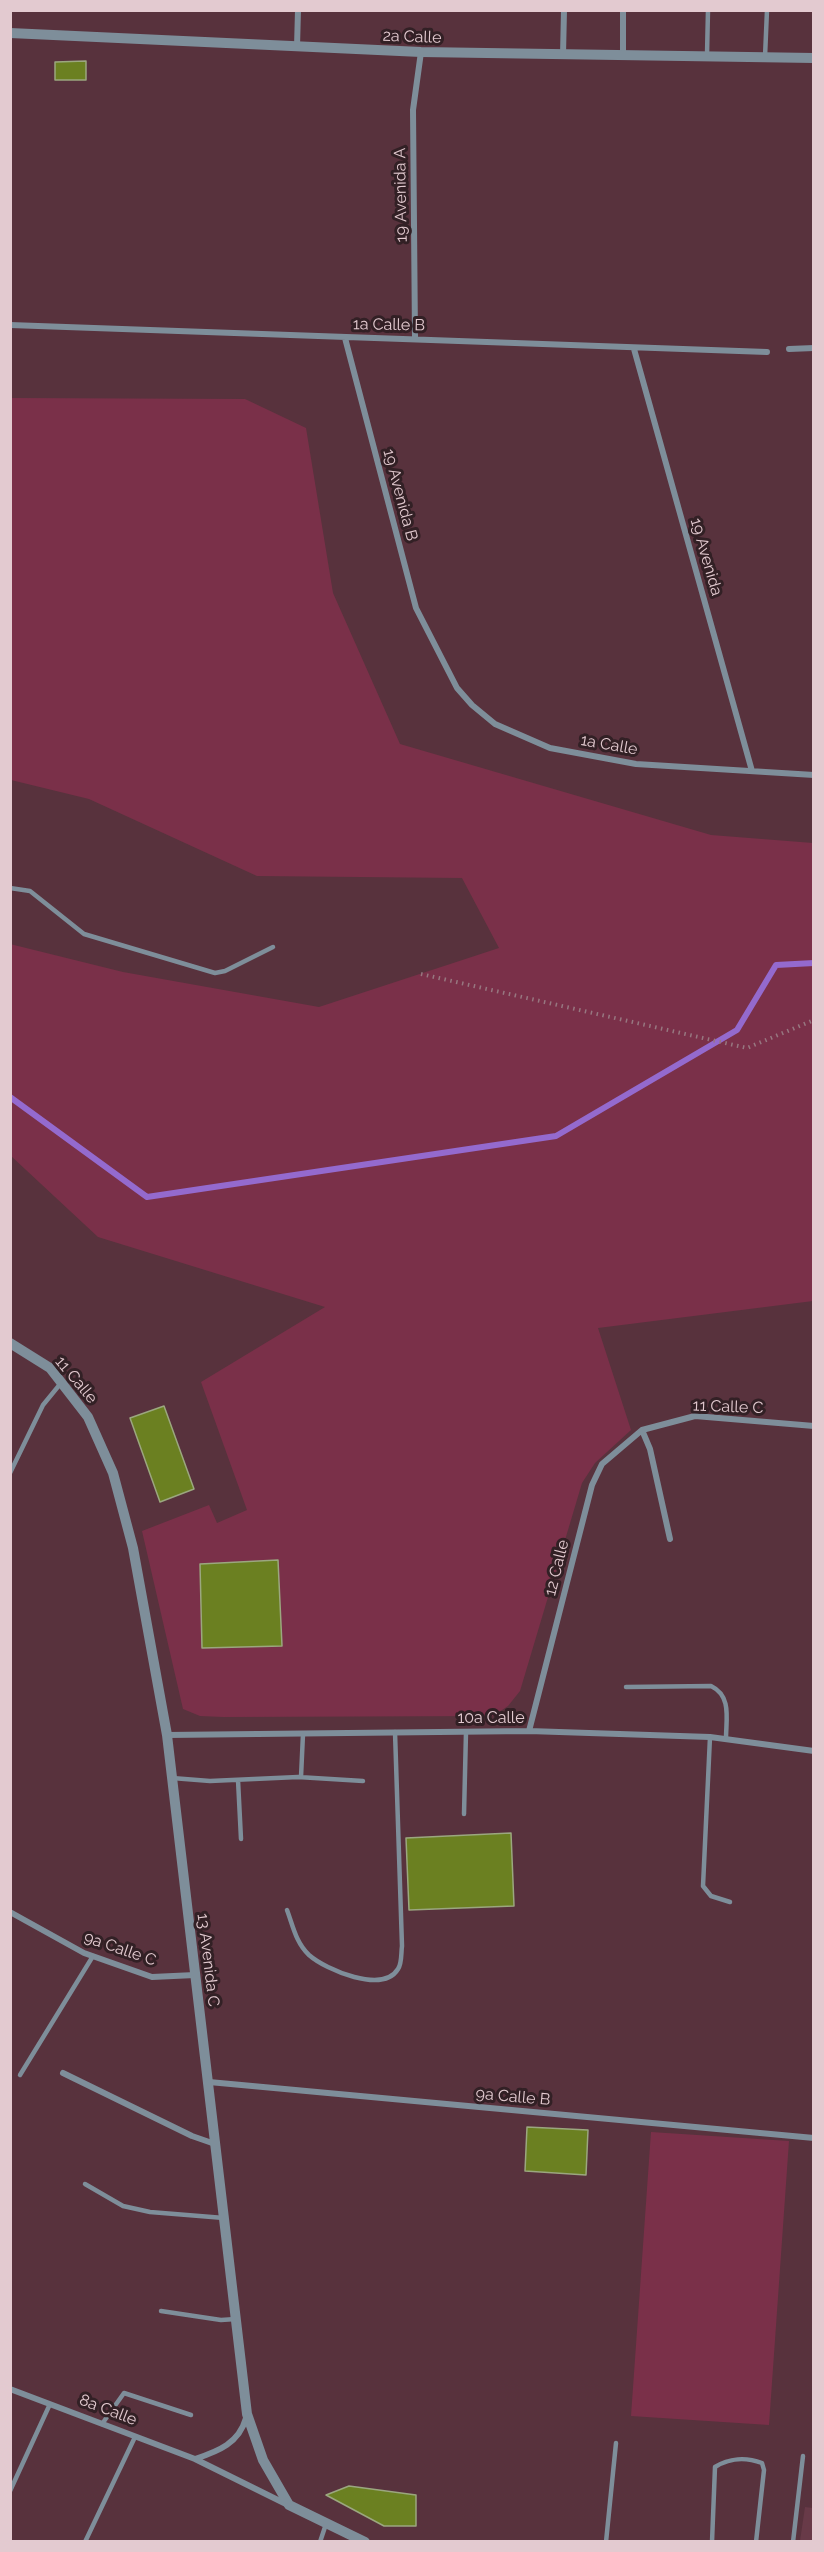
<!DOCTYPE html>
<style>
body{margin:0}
#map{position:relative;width:824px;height:2552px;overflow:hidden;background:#58323d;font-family:Raleway,sans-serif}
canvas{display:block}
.frame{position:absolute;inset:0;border:12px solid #e3cad0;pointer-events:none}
</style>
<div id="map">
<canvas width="824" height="2552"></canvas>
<div class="frame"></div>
</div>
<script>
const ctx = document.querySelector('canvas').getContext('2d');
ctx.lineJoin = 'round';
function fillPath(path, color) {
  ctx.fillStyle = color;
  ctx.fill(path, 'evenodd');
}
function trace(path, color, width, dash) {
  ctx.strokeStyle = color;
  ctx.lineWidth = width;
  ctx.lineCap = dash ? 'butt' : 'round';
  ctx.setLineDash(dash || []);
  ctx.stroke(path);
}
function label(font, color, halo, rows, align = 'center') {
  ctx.font = font + ' Raleway,sans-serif';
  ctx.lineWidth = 6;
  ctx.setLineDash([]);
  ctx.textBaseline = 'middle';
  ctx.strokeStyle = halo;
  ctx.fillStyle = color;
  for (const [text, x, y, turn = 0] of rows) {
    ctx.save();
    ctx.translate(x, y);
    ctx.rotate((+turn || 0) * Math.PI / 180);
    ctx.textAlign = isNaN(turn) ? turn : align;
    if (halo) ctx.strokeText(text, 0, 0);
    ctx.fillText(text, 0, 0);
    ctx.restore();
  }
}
const built = new Path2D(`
 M805 2507 813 2508V2541H800Z`);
const green = new Path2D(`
 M11 398 245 399 306 428 333 593 400 744 711 835 813 843V1301L598 1328 631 1430 595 1463 582 1483 520 1691 508 1706 493 1716 224 1717 200 1716 183 1709 142 1531 209 1505 217 1523 247 1510 201 1382 325 1307 98 1237 11 1156 10 944 123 972 319 1007 499 948 462 878 257 876 89 799 11 780Z
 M651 2132 789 2141 769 2425 631 2416Z`);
const stream = new Path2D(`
 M10 1097 147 1197 556 1136 737 1030 776 965 814 963`);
const building = new Path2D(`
 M86 61V80H55V62Z
 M164 1406 194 1489 160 1502 130 1418Z
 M278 1560 282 1646 202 1648 200 1564Z
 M511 1833 514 1906 409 1910 406 1838Z
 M527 2127 588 2130 586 2175 525 2171Z
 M349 2486 416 2495V2526H384L326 2495Z`);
const path = new Path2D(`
 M421 974 747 1048 814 1020`);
const service = new Path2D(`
 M707 55 708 10
 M765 57 767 10
 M10 888 30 891 84 934 215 973 225 971 273 947
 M10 1473 43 1405 61 1383
 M626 1687 711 1686C732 1696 726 1719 726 1739
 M710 1737 703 1886 711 1896 730 1902
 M301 1777 303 1734
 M172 1778 210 1781 298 1777 363 1781
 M238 1780 241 1839
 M464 1814 466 1732
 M287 1910C293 1926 296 1943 309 1955 326 1970 383 1994 398 1969 402 1964 401 1953 402 1946L395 1732
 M20 2075 93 1956
 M85 2184 123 2206 150 2212 224 2218
 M161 2311 221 2320 236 2319
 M102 2424 124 2393 191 2415
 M10 2491 50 2404
 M85 2542 135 2437
 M320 2542 326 2524
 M606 2542 616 2443
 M712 2542 715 2467C729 2458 746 2457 762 2463L764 2470 756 2542
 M793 2542 803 2456`);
const minor = new Path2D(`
 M297 47 298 10
 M563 55 564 10
 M623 56V10
 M10 325 767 352
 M345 338 416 608 457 688 472 705 495 724 550 748 636 764 814 775
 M415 338 413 110 421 52
 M634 349 752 771
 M789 349 814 348
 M642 1430 650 1449 670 1539
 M529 1731 592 1485 602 1464 642 1430 695 1416 814 1426
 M167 1735 529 1731 710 1737 814 1751
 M10 1912 84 1953 152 1977 195 1975
 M63 2073 192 2136 215 2144
 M209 2082 814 2138
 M10 2389 195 2459 286 2504
 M195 2459C219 2451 239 2443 246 2418`);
const tertiary = new Path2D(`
 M10 33 421 52 814 58
 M10 1343 50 1368 88 1417 113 1473 133 1548 167 1735 247 2414 263 2460 289 2505 365 2542`);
const streetNames = [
 ["2a Calle",412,37,2],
 ["19 Avenida A",401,195,-91],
 ["1a Calle B",389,325,1],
 ["19 Avenida B",400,495,75],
 ["19 Avenida",706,557,74],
 ["1a Calle",609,745,10],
 ["11 Calle",76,1380,50],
 ["11 Calle C",728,1407,2],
 ["12 Calle",557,1568,-76],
 ["10a Calle",491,1718],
 ["9a Calle C",120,1949,19],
 ["13 Avenida C",208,1960,83],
 ["9a Calle B",513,2097,5],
 ["8a Calle",108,2410,21]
];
fillPath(built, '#683a48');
fillPath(green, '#7a3049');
trace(stream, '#946ace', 6);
fillPath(building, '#6b8021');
trace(building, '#9ba77f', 1.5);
trace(path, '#977780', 4, [1.5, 4.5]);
trace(service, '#7e8e9a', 4.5);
trace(minor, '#7e8e9a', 6);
trace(tertiary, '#7e8e9a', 10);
label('16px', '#e3cad0', '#322025', streetNames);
</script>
